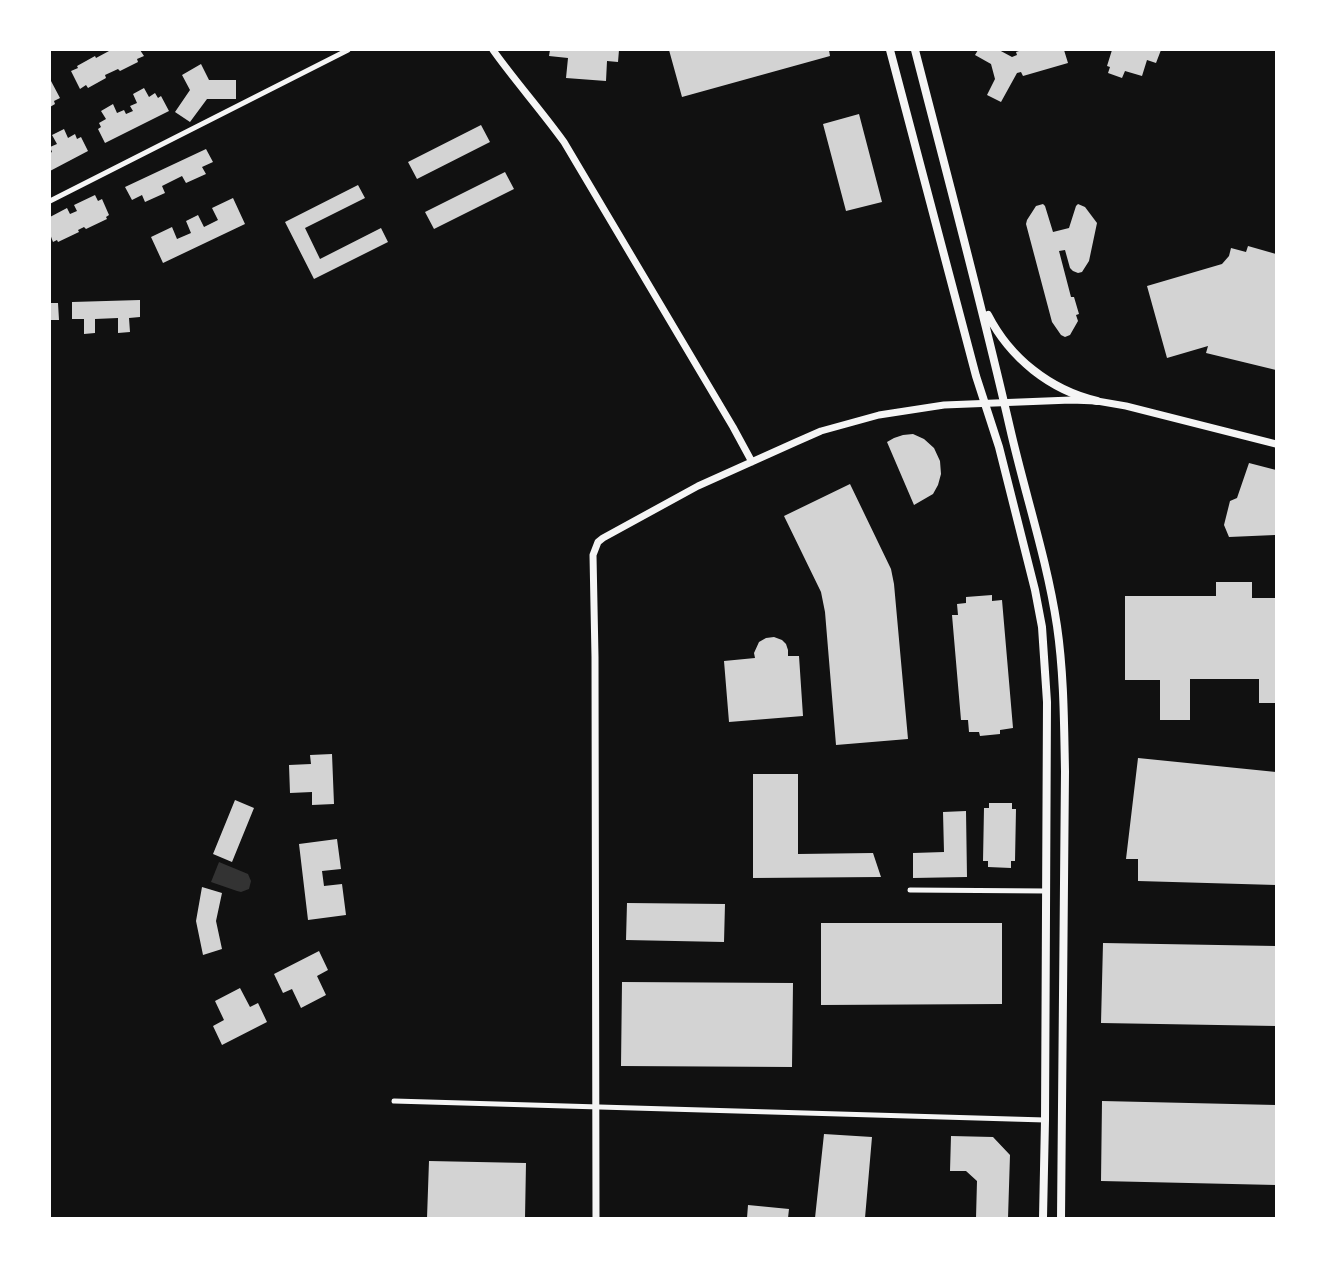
<!DOCTYPE html>
<style>
body{margin:0}
#map{position:relative;width:1326px;height:1268px;overflow:hidden;background:#111;font-family:"IBM Plex Serif",serif}
canvas{display:block}
.frame{position:absolute;inset:0;border:51px solid #fff;pointer-events:none}
</style>
<div id="map">
<canvas width="1326" height="1268"></canvas>
<div class="frame"></div>
</div>
<script>
const ctx = document.querySelector('canvas').getContext('2d');
ctx.lineJoin = 'round';
function fillPath(path, color) {
  ctx.fillStyle = color;
  ctx.fill(path, 'evenodd');
}
function trace(path, color, width, dash) {
  ctx.strokeStyle = color;
  ctx.lineWidth = width;
  ctx.lineCap = dash ? 'butt' : 'round';
  ctx.setLineDash(dash || []);
  ctx.stroke(path);
}
const water = new Path2D(`
 M219 862 248 874 251 881 249 889 241 892 237 891 211 882Z`);
const building = new Path2D(`
 M108 50H140L144 56 137 59 138 62 120 71 118 69 105 75 106 78 88 88 86 85 80 89 71 71 78 68 77 66 95 56 96 58 109 51Z
 M550 50H619L618 62 607 61 606 81 566 78 568 58 549 56Z
 M669 50H829L830 56 682 97Z
 M978 50H999L1012 57 1017 55 1016 52 1022 50H1064L1068 63 1023 76 1021 72 1017 73 1001 102 987 95 995 79 991 64 975 55Z
 M1112 50H1161L1156 63 1147 60 1142 76 1125 71 1122 78 1108 73 1110 67 1107 66Z
 M201 64 209 80H236V99H207L190 122 175 112 190 90 182 75Z
 M51 81 60 98 54 101 55 104 50 107V82Z
 M144 88 149 97 155 93 158 98 161 96 169 111 105 143 98 129 101 127 99 123 106 119 101 111 113 104 117 113 124 110 126 114 133 111 130 106 137 103 133 94Z
 M859 114 882 202 846 211 823 124Z
 M481 125 490 142 417 179 408 162Z
 M64 129 68 138 75 134 77 139 81 137 88 151 50 171V153L52 152 50 147 57 144 52 135Z
 M206 149 213 162 202 167 206 174 186 183 182 176 162 186 165 193 145 202 142 195 132 200 125 187Z
 M505 172 514 189 434 229 425 212Z
 M358 185 365 198 305 228 320 259 381 228 388 242 314 279 285 222Z
 M95 195 98 201 102 199 109 215 106 217 107 219 86 229 84 227 78 230 79 232 58 242 57 240 53 242 50 234V217L67 208 70 214 77 211 74 205Z
 M233 198 245 224 163 263 151 237 172 227 177 239 191 233 186 221 198 215 204 227 218 220 212 208Z
 M1043 204 1045 206 1053 232 1069 228 1076 206 1078 204 1085 207 1097 223 1089 261 1082 272 1078 273 1073 271 1070 268 1065 250 1059 251 1071 297H1074L1079 314 1076 315 1078 321 1070 335 1065 337 1061 335 1052 322 1026 224 1027 220 1036 206Z
 M1248 246 1276 254V370L1206 353 1208 346 1167 358 1147 286 1222 264 1229 256 1231 248 1246 252Z
 M140 300V317L129 318 130 332 118 333V318L95 319V333L84 334V319H72V302Z
 M50 303H58L59 320H50Z
 M913 434 924 439 934 448 940 461 941 474 938 485 933 494 914 505 887 442 894 438 903 435Z
 M1249 463 1276 470V509H1275V535L1229 537 1224 525 1230 501 1237 498Z
 M850 484 891 569 894 584 908 739 836 745 825 612 821 592 784 516Z
 M1216 582H1252V598H1276V703H1259V679H1190V720H1160V680H1125V596H1216Z
 M992 595V601L1002 600 1013 728 1000 730V734L980 736 979 732H969L968 720H961L952 615H958L957 604 966 603V597Z
 M774 637 782 640 786 644 788 650V656H799L803 716 729 722 724 661 755 658 754 653 759 642 766 638Z
 M332 754 334 804 312 805V792L290 793 289 765 311 764 310 755Z
 M1138 758 1276 772V885L1138 881V859H1126Z
 M753 774H798V854L873 853 881 877 753 878Z
 M235 800 254 808 232 862 213 854Z
 M989 803H1012V809H1016L1015 861H1011V868L988 867V861H983L984 808H989Z
 M966 811 967 877 913 878V853L944 852 943 812Z
 M337 839 341 869 322 871 324 886 342 884 346 915 308 920 299 844Z
 M202 887 222 893 216 921 222 949 203 955 196 921Z
 M627 903 725 904 724 942 626 940Z
 M821 923H1002V1004L821 1005Z
 M1103 943 1276 946V1026L1101 1023Z
 M319 951 328 970 317 976 326 995 301 1008 292 989 283 993 274 974Z
 M622 982 793 983 792 1067 621 1066Z
 M240 988 250 1007 258 1003 267 1022 222 1045 213 1026 224 1020 215 1001Z
 M1102 1101 1276 1105V1185L1101 1181Z
 M824 1134 872 1137 865 1218H815Z
 M951 1136 993 1137 1010 1155 1008 1218H976L977 1181 966 1171H950Z
 M429 1161 526 1163 525 1218H427Z
 M748 1205 789 1209 788 1218H747Z`);
const minor = new Path2D(`
 M50 201 348 50
 M910 890 1046 891
 M394 1101 1045 1120`);
const tertiary = new Path2D(`
 M493 50C515 81 541 110 564 142L733 427 752 462
 M596 1218 595 657 593 555 598 542 603 538 698 486 796 442 821 431 879 415 944 405 1071 400 1097 401 1126 406 1276 444`);
const primary = new Path2D(`
 M890 50 976 376 999 447 1035 590 1042 627 1047 702 1045 1120 1043 1218
 M915 50C947 175 981 301 1010 428 1025 494 1047 559 1057 626 1064 674 1064 723 1065 771L1061 1218
 M988 315C1010 358 1050 390 1097 401`);
fillPath(water, '#333');
fillPath(building, '#d3d3d3');
trace(minor, '#f5f5f5', 5);
trace(tertiary, '#f5f5f5', 7);
trace(primary, '#f5f5f5', 8);
</script>
